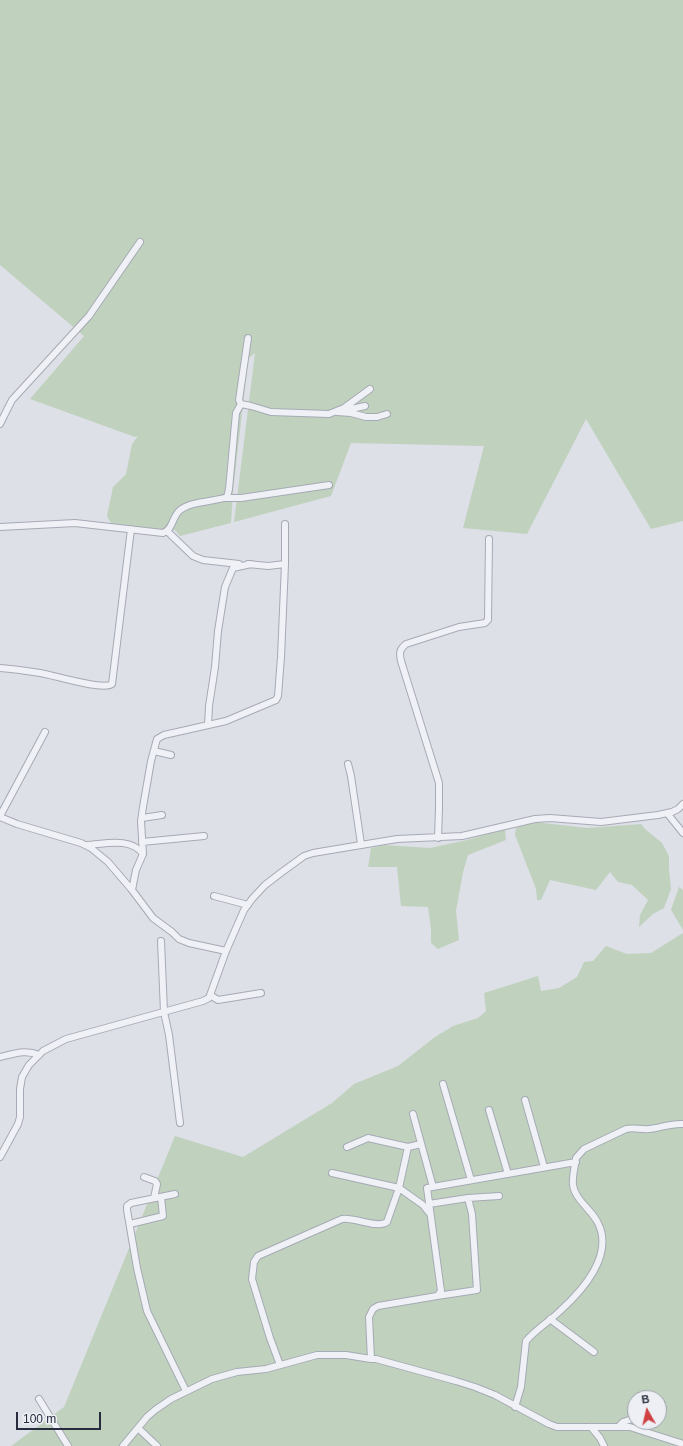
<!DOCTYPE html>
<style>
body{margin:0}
#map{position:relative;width:683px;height:1446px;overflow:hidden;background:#dde0e7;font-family:Helvetica,sans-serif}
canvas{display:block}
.north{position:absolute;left:627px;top:1390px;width:40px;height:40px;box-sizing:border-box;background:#edeff5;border:1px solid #9da1ac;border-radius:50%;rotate:352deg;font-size:11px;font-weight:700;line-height:16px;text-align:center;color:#262c3e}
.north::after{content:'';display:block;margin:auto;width:14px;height:18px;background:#d03f41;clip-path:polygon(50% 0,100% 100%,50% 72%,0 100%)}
.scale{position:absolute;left:16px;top:1412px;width:85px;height:18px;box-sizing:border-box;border:2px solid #262c3e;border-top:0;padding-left:5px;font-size:12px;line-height:14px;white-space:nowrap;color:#262c3e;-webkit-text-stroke:3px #edeff5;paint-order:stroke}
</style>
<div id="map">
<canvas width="683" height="1446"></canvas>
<div class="north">B</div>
<div class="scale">100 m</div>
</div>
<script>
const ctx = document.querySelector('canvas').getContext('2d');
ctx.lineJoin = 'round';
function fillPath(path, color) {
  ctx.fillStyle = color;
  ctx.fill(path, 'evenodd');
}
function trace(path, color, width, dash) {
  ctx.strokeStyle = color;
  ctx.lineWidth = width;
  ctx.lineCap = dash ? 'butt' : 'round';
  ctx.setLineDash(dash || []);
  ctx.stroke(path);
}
const green = new Path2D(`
 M0 0H683V521L651 529 586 419 527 534 463 528 484 446 351 443 331 496 234 522 255 353 247 359 248 361 233 491 231 523 180 536 175 530 162 531 112 525 107 516 113 487 126 474 132 444 138 436 135 437 30 399 84 336 0 265Z
 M535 822 587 828 641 824 645 829 662 843 669 856V869L671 889 664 908 653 914 639 927 640 915 648 900 632 885 618 882 610 872 596 890 550 880 541 900H537L536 889 515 835 516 828Z
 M505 829 506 840 468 855 463 872 456 911 459 940 438 949 431 943V929L428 907 401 906 397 867H368L371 848 384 845 430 848 467 840Z
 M679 887 683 890V930L671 910Z
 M683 933V1446H11L64 1407 175 1136 243 1157 332 1103 354 1084 398 1066 435 1037 453 1026 478 1018 486 1011 484 993 538 976 541 991 559 988 577 977 584 962 593 961 606 946 627 954 651 953ZM635 1398H659V1422H635Z`);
const street = new Path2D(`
 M241 404 239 400 248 338
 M365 406 337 412 351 413 366 417H377L387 414
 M0 424 12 400 89 316 140 242
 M224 498H241L329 485
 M0 527 75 523 163 533C173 529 172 518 179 511 189 501 214 502 227 497L229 489 236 413 241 404 251 406 271 412 329 414 344 408 370 389
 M167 531 193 556 203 560 239 564
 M248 564 268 566 285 564V524
 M0 668C13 669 27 671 40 673 53 675 103 691 112 684L131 529
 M208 725 209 706 215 667 218 631 225 587 233 568 251 564
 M154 751 171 755
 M348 764 351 776 361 844
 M667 813 683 833
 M0 816 45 732
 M0 817 17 824 81 843 91 848 108 862 132 890 153 918 172 932 179 939 189 943 226 951
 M142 818 162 815
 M438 838 439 808V783L401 661C399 652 400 649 406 644L459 627 485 623 488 620 489 539
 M142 842 204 836
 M87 845C105 844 131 837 143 854
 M132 890 136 870 143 854 141 821 143 807 151 761 157 739 164 735 226 721 276 700 278 696 281 657 285 564
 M214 896 248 905
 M161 941 164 1012 169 1035 180 1123
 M210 995 218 1000 261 993
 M0 1057C14 1054 25 1049 39 1055
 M443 1084 471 1180
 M525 1100 544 1167
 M489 1110 508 1174
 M413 1114 433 1187
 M347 1147 368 1138 408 1147
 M0 1157 18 1124 20 1117V1089L22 1077 29 1065 43 1051 66 1039 203 1001 209 998 226 951 244 910 252 899 265 885 282 872 304 856 313 853 397 839 462 836 535 819 550 818 601 822 658 815 672 812 678 809 683 804
 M332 1173 399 1188 423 1205 430 1214
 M144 1177 155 1181 157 1184 154 1198
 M175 1194 131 1203 127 1206V1210L137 1268 147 1311 186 1391
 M429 1204 468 1198 499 1196
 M130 1224 163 1216 161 1197
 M437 1296 477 1290 472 1214 468 1198
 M550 1319 594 1352
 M371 1359 369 1317 373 1309 378 1306 437 1296 441 1291 427 1188 576 1162
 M280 1365 270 1338 252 1279 254 1262 258 1256 342 1219C355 1217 377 1229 387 1222L399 1188 408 1147 421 1144
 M39 1399 68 1446
 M515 1407 521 1387 526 1341C536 1329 550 1321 561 1310 583 1290 614 1255 598 1223 592 1210 575 1200 573 1185 572 1176 575 1167 576 1158L584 1149 626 1129C634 1127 641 1130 649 1129 660 1128 671 1123 683 1124
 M619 1426 623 1422 635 1418
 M591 1427 600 1438 604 1446
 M138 1428 157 1446
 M123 1446 147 1417 155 1410 171 1399 212 1379 237 1372 266 1369 317 1355H346L371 1359H376L456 1381 475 1387 495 1395 549 1424 557 1427H630L683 1444`);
fillPath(green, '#c0d1be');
trace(street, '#a6aab4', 8);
trace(street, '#f0f1f6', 6);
</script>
